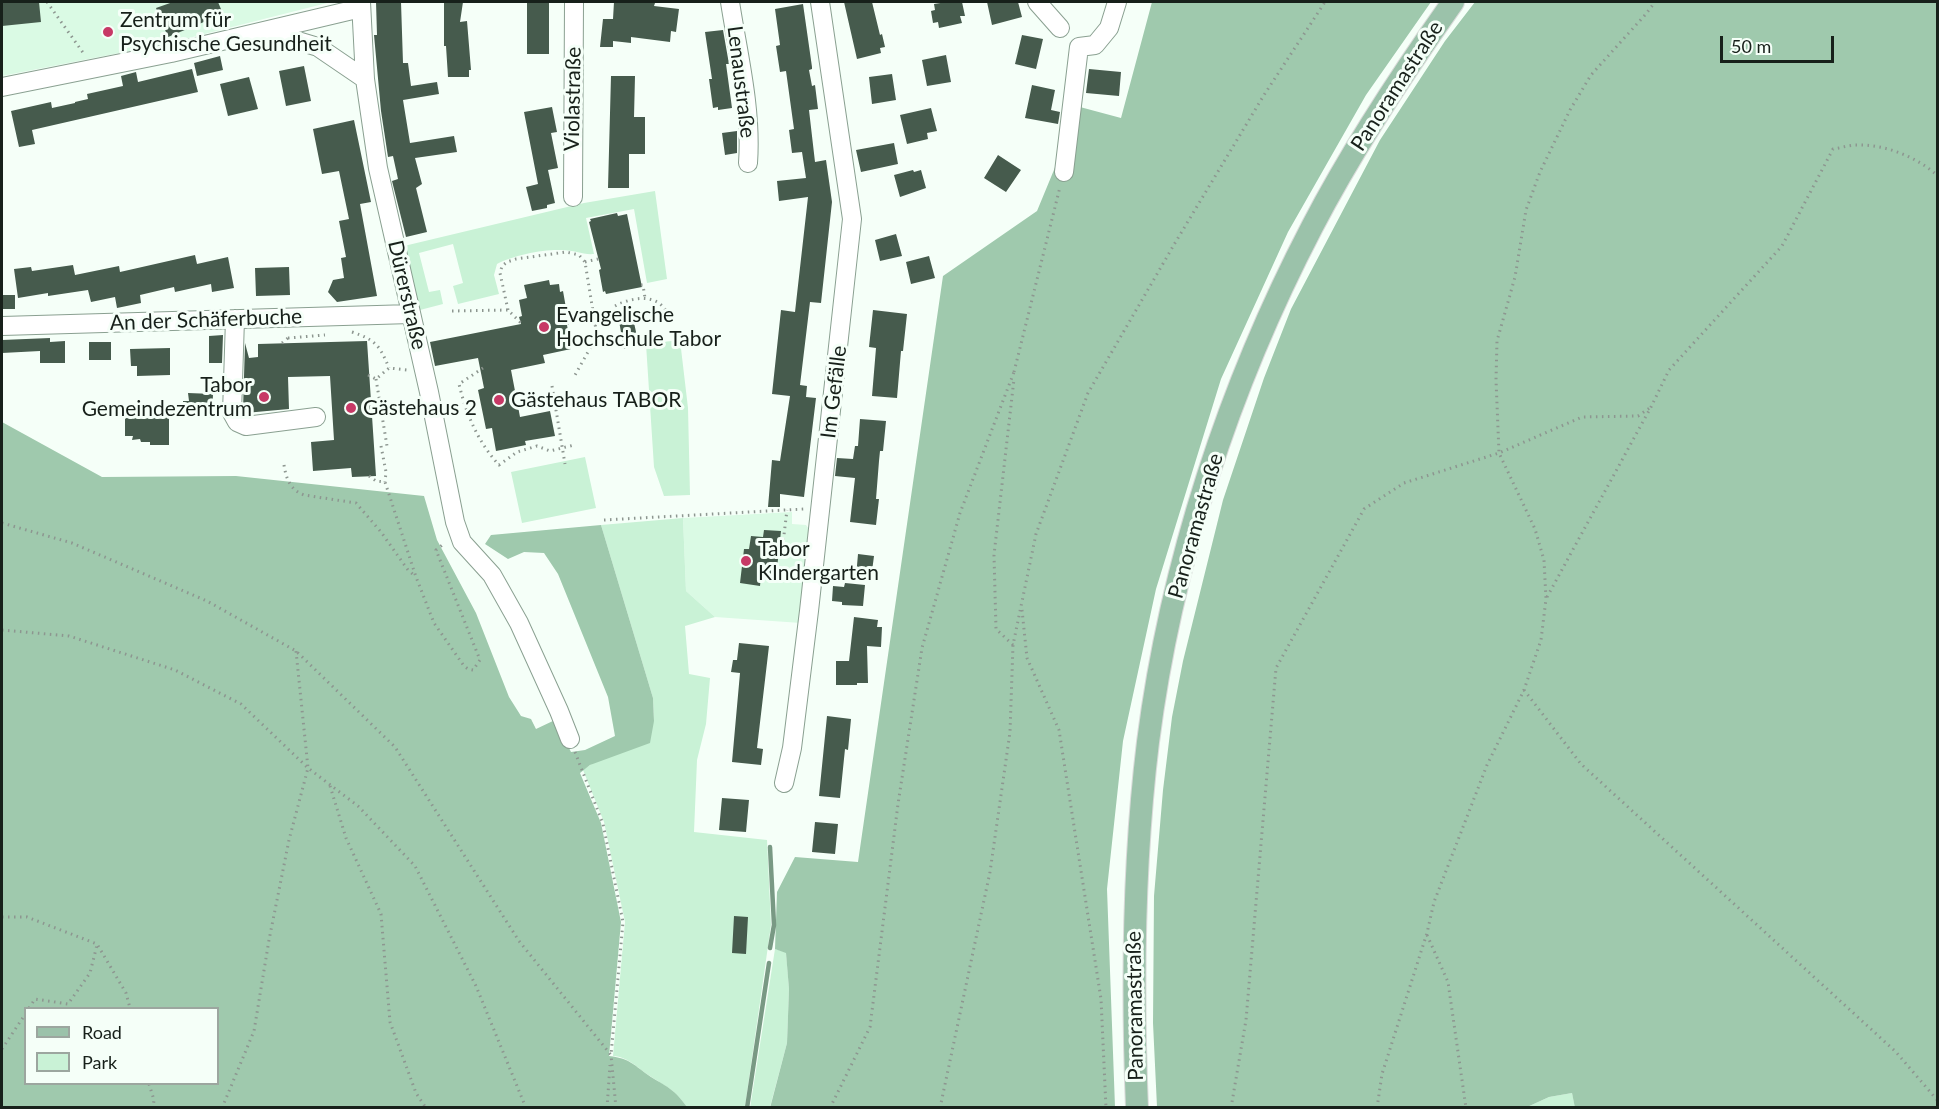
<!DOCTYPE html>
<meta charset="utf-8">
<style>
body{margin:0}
#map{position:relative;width:1939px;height:1109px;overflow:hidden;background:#f5fff8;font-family:Lato,sans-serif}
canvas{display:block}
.frame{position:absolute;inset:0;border:3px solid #17201a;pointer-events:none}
.legend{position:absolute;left:24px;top:1007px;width:195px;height:78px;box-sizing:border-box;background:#f5fff8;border:2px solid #9ca69f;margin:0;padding:8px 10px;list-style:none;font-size:18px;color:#17201a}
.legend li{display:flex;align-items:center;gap:12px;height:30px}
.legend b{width:30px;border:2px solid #9ca69f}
.scale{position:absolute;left:1720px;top:36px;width:114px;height:27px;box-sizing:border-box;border:3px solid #17201a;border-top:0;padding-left:8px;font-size:18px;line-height:21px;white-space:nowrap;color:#17201a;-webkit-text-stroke:4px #f5fff8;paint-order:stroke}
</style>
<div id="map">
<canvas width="1939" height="1109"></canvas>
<div class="frame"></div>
<ul class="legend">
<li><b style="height:8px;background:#9bc2aa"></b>Road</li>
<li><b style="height:16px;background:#c9f2d6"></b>Park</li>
</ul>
<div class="scale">50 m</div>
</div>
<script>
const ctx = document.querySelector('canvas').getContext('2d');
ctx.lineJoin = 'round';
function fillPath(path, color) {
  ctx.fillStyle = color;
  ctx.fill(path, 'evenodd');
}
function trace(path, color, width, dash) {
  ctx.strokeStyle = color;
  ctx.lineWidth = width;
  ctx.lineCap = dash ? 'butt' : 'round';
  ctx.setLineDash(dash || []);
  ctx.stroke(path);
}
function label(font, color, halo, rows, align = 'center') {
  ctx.font = font + ' Lato,sans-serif';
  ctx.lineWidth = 6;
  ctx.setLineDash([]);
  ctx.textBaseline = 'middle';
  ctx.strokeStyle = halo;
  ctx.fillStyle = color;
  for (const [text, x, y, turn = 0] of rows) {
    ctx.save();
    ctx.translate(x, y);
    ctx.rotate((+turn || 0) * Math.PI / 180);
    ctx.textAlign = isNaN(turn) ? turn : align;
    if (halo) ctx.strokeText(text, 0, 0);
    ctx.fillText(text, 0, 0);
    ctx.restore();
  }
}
const built = new Path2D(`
 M2 2H331L165 44 2 76Z
 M792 512V524L806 525 811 532 801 623 715 617 686 591 683 518Z`);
const green = new Path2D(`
 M655 191 667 279 647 283 634 209 586 218 594 254C583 255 574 250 562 250 544 249 513 255 497 264L494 275 499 294 458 304 453 286 463 283 453 244 419 253 429 292 440 290 443 304 420 310 404 246 584 203Z
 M680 340 688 408 690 495 664 496 654 467 646 344Z
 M585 457 596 508 522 523 511 472Z
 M683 518 686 591 715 617 685 626 689 674 710 678 706 724 697 760 694 832 767 840 771 925 745 1107H687C674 1089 668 1088 650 1076 637 1068 629 1057 613 1056L625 922 604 822 583 770 654 721 653 698 601 525Z
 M775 949 786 952 789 989 787 1043 770 1107 750 1108Z
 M1572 1093 1575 1107 1525 1108 1549 1097Z`);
const forest = new Path2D(`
 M1152 2H1431L1366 95 1288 232 1221 379 1156 589 1123 741 1107 889 1115 1107 770 1108 787 1043 789 989 786 953 775 949 777 892 795 857 858 862 943 276 1037 211 1080 107 1121 118Z
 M1475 2H1937V1107L1575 1108 1572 1093 1549 1097 1525 1108 1157 1107 1153 1023 1154 896 1163 790 1172 717 1183 661 1223 500 1264 378 1291 309 1380 140 1445 41Z
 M2 422 102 477 236 476 424 496 437 540 476 613 509 697 521 716 531 719 536 729 555 720 571 752 585 750 615 736 608 697 558 574 544 553 524 552 508 559 485 544 491 535 601 525 653 698 654 721 650 743 590 765 580 773 601 823 621 922 609 1056C632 1059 633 1065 651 1077 669 1088 674 1089 687 1107H2ZM26 1008H218V1084H26Z`);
const stream = new Path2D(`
 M770 847 774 925 770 948
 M747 1108 769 963`);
const building = new Path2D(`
 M2 2H39L41 22 2 26Z
 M173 2H218L223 14 168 37 156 8Z
 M376 2H401L403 63H408L411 86 437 82 439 94 403 100 410 143 454 136 457 152 415 158 422 184 416 188 427 232 406 237 392 181 398 179 393 156 388 157 381 111 374 35H377Z
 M444 2H463L460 22 467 21 471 70H469V77H448L446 46H444Z
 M527 2H549V54H527Z
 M614 2H646L655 3 654 6 679 9 676 32 671 31 670 42 631 37V43L613 41V47H600L603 19H613Z
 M844 2H872L880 35 882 34 885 47 880 48 881 53 857 59Z
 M947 2H962L965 16H960L962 23 939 28 938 22 933 23 931 11 935 10 934 4Z
 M987 2H1018L1022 17 992 25Z
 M803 4 812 67V69L809 70 812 86 815 85 818 109 809 110 815 162 826 160 832 202 821 303 810 302 800 385 807 386 806 397 816 398 804 497 780 494V507H768L772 460 780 461 790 396 772 394 781 310 795 312 808 197 779 201 777 181 806 178 802 152 792 153 789 130 794 129 786 71 780 72 776 46 780 45 775 9Z
 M723 30 729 64H726L732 108 718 110V107L713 108 709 79H712L705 32Z
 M1022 35 1043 39 1036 69 1015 64Z
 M946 55 951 82 927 86 922 60Z
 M220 56 223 70 197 76 194 63Z
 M304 66 311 101 286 106 279 71Z
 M192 69 198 92 32 130 35 144 19 147 11 111 51 102 52 108 75 103V102L88 99 87 94 123 86 121 76 136 72 138 82Z
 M1089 69 1121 72 1119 96 1086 93Z
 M892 74 896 100 872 104 869 77Z
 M611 76H635L634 117H645V154H629V188H608Z
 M249 77 258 109 228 116 220 84Z
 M1032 85 1055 90 1051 110 1060 112 1058 124 1025 118Z
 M552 107 557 132 551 133 558 168 548 170 555 203 547 205V208L532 211 526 187 538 184 524 112Z
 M931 108 937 131 927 133 928 139 907 144 900 115Z
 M354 120 371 202 360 204 377 296 337 302 328 292 333 280 344 278 341 258 346 257 339 221 349 219 339 171 322 174 313 129Z
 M737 131V153L725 155 722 133Z
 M894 143 898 164 861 172 856 150Z
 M998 155 1021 170 1006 192 984 178Z
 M913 170 914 172 921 170 926 188 900 197 894 175Z
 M617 213 618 216 627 214 642 287 606 294 605 291 603 292 599 270 601 269 589 222 591 221 590 219Z
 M896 234 902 256 880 261 875 240Z
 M195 255 197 264 228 257 234 288 212 292 211 284 175 292 174 287 140 295 141 303 117 308 115 297 91 302 88 290 48 296V293L18 298 14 269 31 267 32 271 73 265 75 275 119 266 120 272Z
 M929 256 935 278 911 284 906 262Z
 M289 267 290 295 256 296 255 268Z
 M549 280 550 285 559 284 560 292 563 291 569 325H567L571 349 543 355 545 363 511 370 520 417 550 411 555 436 525 441 526 445 496 451 492 428 486 429 478 390 484 388 478 358 435 366 430 342 521 324 519 317 522 316 519 300 527 298 524 285Z
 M2 295H15V309H2Z
 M873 310 907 314 903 351H901L897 398 872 396 876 348 869 347Z
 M633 318 639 346 624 349 619 321Z
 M223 335 222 363H209V336Z
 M50 338V342L65 341V363H40V351L2 353V340Z
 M367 341 376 476 352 477 351 468 313 471 311 442 334 440 330 376 288 377 289 409 245 413 243 410 245 343 249 358 258 357V344Z
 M89 342H111V360H89Z
 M170 348V375L137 376V366H131L130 349Z
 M188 393 213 394 212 418 183 417V401H189Z
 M169 417V445H150V442H141L140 439 132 440 133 436H125V418Z
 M860 419 886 421 883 451H880L879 461 876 499H879L876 525 850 522 855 478 835 476 837 458 853 459 855 446H858Z
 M764 530 781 531 776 578 761 576 760 586 740 583 744 549H749L751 536 763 537Z
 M858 554 874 556 871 579 856 577Z
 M845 583 865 585 863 606 842 605V602L832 601 833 586 844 587Z
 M854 617 878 620 877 627H882L881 647 867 646 868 683H857V685H836V661H849Z
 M739 643 769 646 757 748 763 749 761 765 732 762 740 673 731 672 733 660H737Z
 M827 716 851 719 848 750 845 749 840 798 819 796Z
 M722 798 749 800 746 832 719 830Z
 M815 822 838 824 835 854 812 852Z
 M734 916 748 917 746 954 732 953Z`);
const path = new Path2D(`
 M47 2 84 54
 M585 262 598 259
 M641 285H643L645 298
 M508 310 500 273 502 266 507 262 516 259 566 252 579 255 585 262 597 336 575 375
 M452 311 508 310 521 323
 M595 325 616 320 614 310 615 306C632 297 656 293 667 312
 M352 332C376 340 380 346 389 368
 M288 338 325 335
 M282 343 288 338
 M483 368 459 384C466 414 478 442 499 465L517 452 537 446 550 451 574 445
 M1014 372 1060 187
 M368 375 376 379 389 368 407 370
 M376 379 387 446
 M552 386 565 464
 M381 446 386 472 385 482
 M284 465C286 478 290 490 304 495L356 503 381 532 408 570 415 576
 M369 476 376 481 385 482 416 577 434 623 464 666 468 669 473 670 480 660 436 550 445 543
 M604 520 804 509
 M2 523 72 543 207 601 296 651 395 747 519 941 611 1055 616 1108
 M780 543H783L787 510
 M1547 597 1651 407 1669 370 1782 246 1833 149C1841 148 1849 145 1856 145 1885 144 1917 157 1938 176
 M1022 610 1027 658 1059 730 1101 999 1106 1108
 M2 630 69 636 175 670 241 704 308 768 358 806 415 866 476 986 526 1108
 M1013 645 996 629 994 555 1014 379
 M1524 690 1581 764 1896 1052 1938 1101
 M575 752 603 824 623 922 611 1055
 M330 786 346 838 381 914 390 1022 416 1093 426 1108
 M2 917H27L97 944 126 993 130 1008
 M1427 935 1448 982 1466 1108
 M29 1008 35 999 68 1004 90 973 97 945
 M2 1049 26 1013
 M149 1084 154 1100 153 1108
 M222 1108 254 1031 269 940 289 840 308 768 296 651
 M607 1108 610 1065
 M830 1108 870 1027 898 804 922 648 960 513 1014 372
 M940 1108 990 872 1010 732 1013 645 1036 534 1088 393 1175 243 1264 95 1325 2
 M1231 1108 1246 1020 1276 668 1364 509 1404 483 1499 453 1582 417 1638 416 1651 407
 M1377 1108 1382 1074 1427 933 1434 902 1487 765 1524 690 1541 640 1546 599 1544 560 1535 529 1499 453 1496 380 1497 341 1515 277 1526 210 1540 172 1570 110 1591 75 1645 15 1655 2`);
const minor = new Path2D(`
 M361 2 365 79 378 168 429 392 455 522 462 542 492 575 519 623 559 711 570 739
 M730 2C738 54 752 109 748 163
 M1037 2 1060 28
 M268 32 318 47 365 79
 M2 87 171 53 361 8
 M1064 172 1079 47 1095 45 1109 28 1117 2
 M573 197 574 2
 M235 319 232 413 237 422 246 426 316 417
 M2 326 411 314
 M784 783 792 748 809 611 852 219 820 2`);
const major = new Path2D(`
 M1137 1108C1132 985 1133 864 1148 742 1171 563 1229 386 1312 227 1353 148 1402 74 1453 2`);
const markers = [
 [108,32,6,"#c73966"],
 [544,327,6,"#c73966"],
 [264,397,6,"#c73966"],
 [499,400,6,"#c73966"],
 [351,408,6,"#c73966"],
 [746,561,6,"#c73966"]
];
const poiNames = [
 ["Zentrum für",120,20],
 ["Psychische Gesundheit",120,44],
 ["Evangelische",556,315],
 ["Hochschule Tabor",556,339],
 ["Tabor",252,385,"right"],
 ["Gemeindezentrum",252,409,"right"],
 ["Gästehaus TABOR",511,400],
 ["Gästehaus 2",363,408],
 ["Tabor",758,549],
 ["KIndergarten",758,573]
];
const streetNames = [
 ["Lenaustraße",741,82,83],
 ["Panoramastraße",1397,86,-57],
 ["Violastraße",573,99,-89],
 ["Dürerstraße",407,295,77],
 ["An der Schäferbuche",206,320,-2],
 ["Im Gefälle",834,392,-83],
 ["Panoramastraße",1196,526,-74],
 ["Panoramastraße",1135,1006,-91]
];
fillPath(built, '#dafae4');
fillPath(green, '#c9f2d6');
fillPath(forest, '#9fc9ad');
trace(stream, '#799984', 4.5);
fillPath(building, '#465b4d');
trace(minor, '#8aa091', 20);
trace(major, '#dadbda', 24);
trace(path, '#8d9690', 3, [1.5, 4.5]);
trace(minor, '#fff', 18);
trace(major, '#9bc2aa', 22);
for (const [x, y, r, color] of markers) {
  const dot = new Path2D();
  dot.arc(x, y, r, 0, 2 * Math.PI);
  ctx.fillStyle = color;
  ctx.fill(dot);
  trace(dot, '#f5fff8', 2);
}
label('21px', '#17201a', '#f5fff8', poiNames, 'left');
label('21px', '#17201a', '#f5fff8', streetNames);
</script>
